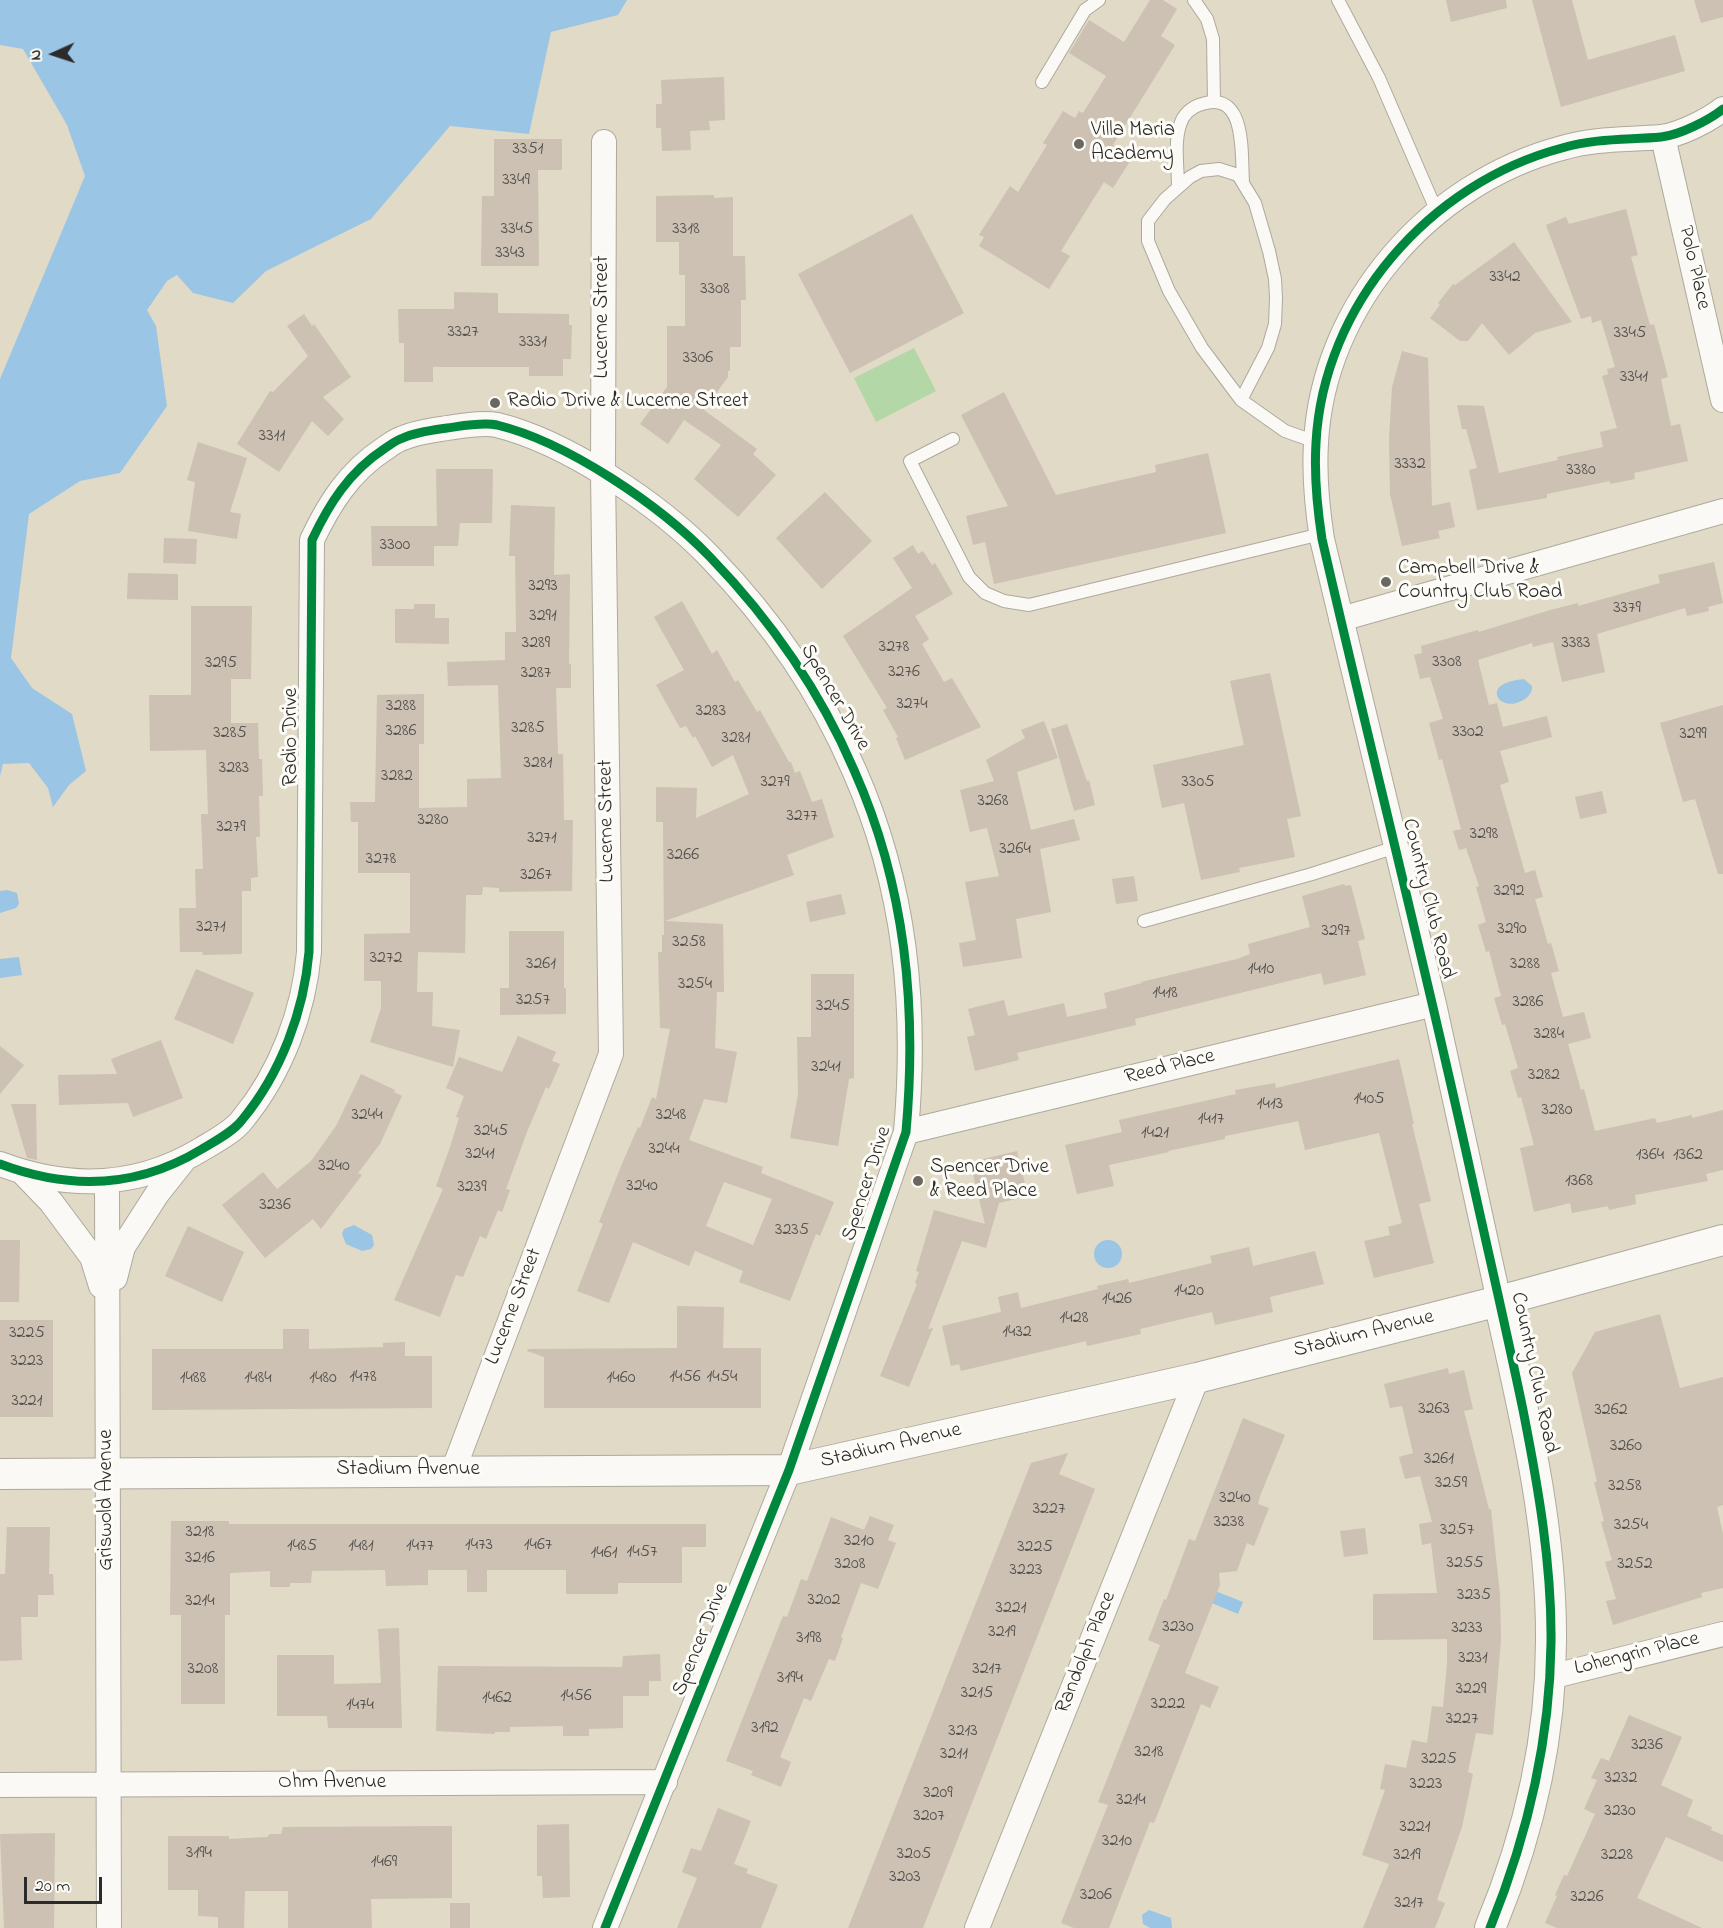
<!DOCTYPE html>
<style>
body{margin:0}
#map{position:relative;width:1723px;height:1928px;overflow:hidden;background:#e0dac6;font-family:"Indie Flower",sans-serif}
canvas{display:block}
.north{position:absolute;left:24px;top:24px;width:60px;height:60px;-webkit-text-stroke:4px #fdfcf7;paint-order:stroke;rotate:267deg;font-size:16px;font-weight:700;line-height:24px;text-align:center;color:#2b2b2b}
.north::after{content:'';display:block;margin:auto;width:21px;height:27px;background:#2b2b2b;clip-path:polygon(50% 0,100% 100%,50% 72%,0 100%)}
.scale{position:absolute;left:24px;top:1877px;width:78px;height:27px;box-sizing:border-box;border:3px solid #2b2b2b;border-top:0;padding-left:8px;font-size:18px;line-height:21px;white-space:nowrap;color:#2b2b2b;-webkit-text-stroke:4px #fdfcf7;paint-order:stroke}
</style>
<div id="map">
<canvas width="1723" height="1928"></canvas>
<div class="north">N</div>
<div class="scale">20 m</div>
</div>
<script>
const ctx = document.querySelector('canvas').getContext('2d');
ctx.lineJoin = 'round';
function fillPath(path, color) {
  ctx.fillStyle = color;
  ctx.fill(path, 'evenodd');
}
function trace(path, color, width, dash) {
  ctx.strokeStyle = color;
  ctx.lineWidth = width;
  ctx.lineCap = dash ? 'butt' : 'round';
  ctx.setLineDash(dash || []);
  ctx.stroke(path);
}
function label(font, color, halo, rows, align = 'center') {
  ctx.font = font + ' "Indie Flower",sans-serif';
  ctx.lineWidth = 6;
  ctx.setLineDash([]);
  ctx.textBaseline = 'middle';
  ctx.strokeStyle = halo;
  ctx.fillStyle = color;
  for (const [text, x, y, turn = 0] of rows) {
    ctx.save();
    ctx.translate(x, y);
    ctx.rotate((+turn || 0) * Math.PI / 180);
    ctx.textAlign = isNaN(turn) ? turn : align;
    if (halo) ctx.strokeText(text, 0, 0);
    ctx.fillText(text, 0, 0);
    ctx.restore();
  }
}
const green = new Path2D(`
 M914 348 936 391 876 422 854 378Z`);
const water = new Path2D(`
 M0 0H627L618 15 551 32 529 134 450 126 371 219 266 271 233 303 193 293 177 275 167 281 147 310 156 326 167 406 120 473 80 481 29 514 11 658 32 688 72 714 86 771 69 785 53 807 48 788 29 763 3 764 0 776V379L85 176 67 125 23 49 0 45Z
 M1524 679 1532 686C1534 698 1513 708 1503 702 1500 701 1498 698 1497 695 1495 683 1515 680 1524 679Z
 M7 890 17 893 19 904 16 908 0 913V891Z
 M19 957 22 975 0 978V959Z
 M354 1225 372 1235 374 1245 371 1249 362 1251 346 1244 342 1234 344 1229Z
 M1094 1254a14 14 0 1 1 28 0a14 14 0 1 1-28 0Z
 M1200 1585 1243 1602 1238 1614 1195 1596Z
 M1149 1910 1171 1918 1172 1928H1150L1143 1924 1142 1915Z`);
const building = new Path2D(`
 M1150 0H1163L1177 9 1161 36 1175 45 1113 145 1132 158 1113 188 1104 182 1061 251 1070 256 1049 289 979 246 984 237 979 235 1010 186 1018 192 1047 145 1043 143 1063 111 1075 118 1079 111 1083 113 1106 76 1069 53 1089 20 1124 42Z
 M1446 0H1506L1507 8 1451 22Z
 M1532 0H1572L1588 60 1675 35 1685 71 1561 107Z
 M1694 0H1723V17L1701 23Z
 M724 77 725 120 709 121 710 130 690 131 691 150 662 151 661 128H656V104H662L661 80Z
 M494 139H562V170H538L539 266H481L482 196H494Z
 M714 195V198L733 197V256H745L746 300H741V347H730V371H728V377L704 410 757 449 753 454 776 475 738 517 694 479 721 445 684 420 668 444 640 424 667 387V326H685V275H679V242H656V196Z
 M1626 209 1638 255 1631 257 1650 325 1654 324 1668 377 1661 379 1671 426 1680 424 1688 461 1634 473 1635 479 1610 484V481L1547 494V498L1477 510 1469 470 1477 468 1466 429H1462L1457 405 1484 406 1499 473 1558 460 1557 457 1603 447 1600 432 1617 428 1602 376 1608 374 1607 369 1615 367 1601 320 1592 323 1591 316 1581 319 1546 225 1566 217 1569 224Z
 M912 214 964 313 850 373 798 274Z
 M1514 242 1572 322 1535 333 1509 355 1482 323 1468 341H1460L1430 318 1440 305 1438 303 1453 284 1455 285Z
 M454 292 498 293V313L569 314V325H572L571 359H563V376H529V367H433V382H404V343H399L398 309H454Z
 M304 314 312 326 314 324 351 377 323 397 344 419 328 436 312 421 279 472 237 444 270 391 273 392 308 356 287 326Z
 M1402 351 1428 358 1432 506 1450 502 1455 527 1438 531 1440 538 1402 546 1390 494 1389 440 1392 387Z
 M1004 392 1056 495 1156 472 1155 465 1208 453 1226 533 994 584 985 542 973 545 966 516 1008 506 961 415Z
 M198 442 247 458 230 512 241 514 237 539 188 531 195 482 187 480Z
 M436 469H493L492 523H460L458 546H434V566H372L371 526H437Z
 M825 492 872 541 822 589 776 538Z
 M511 505 555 507 554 575 570 574 569 664H571V688H556L558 754H563L564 820H573L572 891 499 892V888L483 887 482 895H466L465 953 418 952 417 992H433L432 1026 460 1030 453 1067 370 1042 381 1008V981H364V934L410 933V873H358V822H351L350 802H375L377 695 424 694V744H419V808L467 807V779L501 778 498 685 448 686 447 662 505 660V632H516L515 556H509Z
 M164 538 197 539 196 564 163 563Z
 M913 545 918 554 923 551 932 565 935 563 953 594 915 616 929 639 922 644 944 682 952 678 981 727 905 760 896 738 898 737 883 710 887 708 843 636 912 588 893 558Z
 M1714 562 1723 603 1708 607 1709 611 1687 616 1685 608 1597 634 1605 672 1562 682 1553 642 1533 647 1532 643 1478 660 1489 705 1497 703 1503 727 1547 716 1552 737 1500 751 1509 782 1500 785 1525 873 1535 870 1543 897 1535 899 1548 944 1551 943 1559 971 1551 973 1563 1017 1584 1012 1591 1038 1568 1044 1581 1090 1584 1089 1595 1131 1655 1118 1657 1123 1692 1115V1118L1723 1110V1170L1706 1174 1708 1181 1635 1195 1636 1204 1609 1210 1608 1206 1572 1213 1570 1203 1534 1212 1520 1148 1534 1145 1521 1097 1518 1098 1510 1071 1518 1068 1505 1024 1502 1025 1494 998 1501 996 1489 951 1486 952 1478 925 1486 922 1476 887 1479 886 1466 848 1459 850 1453 831 1461 829 1442 759 1439 760 1429 723 1443 719 1430 677 1420 679 1414 655 1422 653 1421 646 1478 630 1479 632 1550 610 1578 603V606L1660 583 1658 575Z
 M128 573 178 574V600L127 599Z
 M682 601 712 654 717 650 735 682 738 680 757 712 760 710 789 762H791L795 773 800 771 812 802 822 799 834 837 787 855 794 875 665 921 723 924 724 992H717L715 1048 737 1052 727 1103 704 1099 689 1140 763 1167 761 1173 834 1202 820 1236 816 1234 790 1301 739 1282 743 1271 695 1251 689 1266 633 1242 609 1303 577 1291 603 1224 599 1222 621 1166 638 1127 640 1128 652 1097 656 1099 670 1029 660 1028 658 952H662V935H664L663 822H656V787L697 788 696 818 749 794 733 755 712 767 695 736 693 738 686 726 680 728 656 685 684 670 654 617ZM724 1182 772 1199 753 1245 706 1226Z
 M414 604H435V618H449V644L395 643V609H414Z
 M191 606H252L251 679H231V723H258L259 759H262L263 796H259L260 837H256L258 877 251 878V891H242V954L202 955 203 952H180L179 908H196L195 869H203L201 814H208L206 750 150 751 149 695H191Z
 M1270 673 1301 816 1287 819 1295 857 1239 868 1240 872 1201 880 1184 803 1162 808 1153 765 1244 745 1230 681Z
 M1723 705V874H1718L1695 799 1683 802 1660 723Z
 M1044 721 1058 758 1017 772 1031 830 1074 819 1080 840 1040 849 1051 912 1016 919 1022 958 963 967 959 943 976 940 965 882 999 876 987 828 970 832 960 790 994 781 986 760 1025 738 1021 730Z
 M1067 724 1087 781 1089 780 1095 805 1074 811 1051 729Z
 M1602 791 1607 813 1580 819 1575 797Z
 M1134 876 1138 901 1116 904 1112 879Z
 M1344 884 1345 886 1351 885 1365 939 1358 941 1366 975 1324 985 1321 973 1135 1019 1136 1025 1017 1053 1019 1060 975 1071 967 1037 975 1035 968 1009 1004 1000 1008 1016 1064 1003 1067 1017 1107 1008 1104 993 1142 983 1141 982 1237 959 1250 954 1248 944 1310 927 1302 896Z
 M841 894 846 914 810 922 806 902Z
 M509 931H564V988H566V1014L500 1015V988H509Z
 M196 969 254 993 233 1044 174 1019Z
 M811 974H854V1078L849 1079 838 1146 790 1138 798 1094 797 1037H811Z
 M518 1036 556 1052 552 1061 560 1064 549 1089 546 1087 527 1132 506 1189 510 1190 502 1212 498 1210 486 1239 480 1236 463 1277 456 1275 440 1317 394 1300 443 1189 436 1186 450 1147 459 1118 456 1117 464 1096 446 1088 459 1057 502 1072Z
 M161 1040 183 1098 133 1117 128 1103 59 1105 58 1075 117 1074 111 1059Z
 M0 1046 24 1065 0 1094Z
 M1399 1059 1414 1124H1412L1431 1201 1419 1204 1434 1263 1374 1278 1364 1241 1390 1235 1388 1227 1402 1223 1379 1133 1305 1150 1298 1121 1255 1130 1225 1136V1139L1168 1151 1169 1152 1109 1165 1114 1186 1077 1194 1065 1145 1122 1132 1119 1120 1236 1094 1235 1090 1275 1083 1276 1088Z
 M361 1074 395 1090 394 1092 402 1096 380 1144 358 1173 362 1175 321 1229 313 1219 265 1258 222 1205 263 1172 277 1189 311 1161 336 1126Z
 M11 1104H36L37 1160 27 1158Z
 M1017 1151 1028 1196 999 1203 986 1248 962 1241 928 1329 933 1328 909 1387 880 1376 917 1284 915 1283 919 1272 916 1271 934 1210 985 1224 970 1162Z
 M188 1226 244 1252 222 1302 165 1276Z
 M0 1240H20L19 1302H0Z
 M1249 1247 1253 1266 1315 1251 1324 1284 1270 1297 1273 1312 1215 1325 1212 1312 1140 1329 1141 1334 1087 1346 1086 1341 961 1371 959 1364 951 1366 942 1326 1001 1312 998 1297 1018 1292 1021 1308 1098 1289 1097 1286 1128 1279 1129 1283 1212 1263 1210 1256Z
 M677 1306 724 1307 723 1348H761V1408H544V1357L527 1351 528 1349 677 1348Z
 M1660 1314 1680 1388 1723 1377V1505L1717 1507 1723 1534V1588L1701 1593 1702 1597 1613 1625 1606 1601 1616 1599 1605 1562 1612 1560 1601 1522 1604 1521 1594 1482H1597L1572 1373 1595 1332Z
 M0 1320H53V1417H0Z
 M283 1329H309V1349L383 1347V1343L405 1342V1356H432V1408L152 1410V1349H283Z
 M1448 1368 1449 1374 1464 1370 1473 1409 1464 1411 1489 1509H1491L1494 1539 1500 1594 1501 1639 1493 1735 1476 1733 1468 1772 1473 1774 1462 1827 1437 1900 1445 1903 1435 1928H1363L1389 1864 1362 1855 1385 1790 1380 1789 1385 1764 1406 1768 1412 1740 1427 1743 1432 1706 1443 1707 1447 1664V1639L1373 1640V1594L1437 1593 1431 1543 1422 1545 1419 1524 1432 1522 1420 1476 1405 1479 1399 1457 1413 1453 1402 1406 1390 1408 1384 1384Z
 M1243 1418 1285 1435 1260 1496 1258 1504 1269 1508 1254 1546 1247 1543 1237 1571 1219 1573 1220 1585 1185 1673 1219 1687 1210 1708 1201 1704 1154 1823 1150 1822 1109 1928H1074L1061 1923 1108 1805 1098 1802 1160 1645 1148 1640 1164 1599 1166 1600 1189 1539 1195 1541Z
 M1068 1453 1059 1474 1095 1489 923 1928H848L1031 1463Z
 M870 1516 894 1525 888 1540 896 1543 878 1589 861 1583 841 1637 843 1638 835 1661 829 1659 811 1701 804 1698 780 1757 791 1762 781 1787 751 1775 753 1771 726 1761 783 1616 787 1617 801 1579 807 1581 831 1517 864 1530Z
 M171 1521H229V1524H706V1547H682V1583H618V1594H566V1570H487V1592H467V1570H428V1585L386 1586 385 1570 312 1571 311 1583H290V1587H270V1571L230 1573V1615H225V1704H181V1615H170Z
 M7 1527H50L49 1574H53L54 1595H38V1617H21L22 1660 0 1661V1574H5Z
 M1365 1528 1368 1554 1344 1557 1340 1531Z
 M399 1628 402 1728H328L327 1716H277V1655H334V1684L381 1683 378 1629Z
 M660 1654 661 1681H649V1696H623V1728L589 1729V1736H563V1726L510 1727V1732H495V1734L436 1731 438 1666 622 1667 623 1656Z
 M1629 1715 1682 1737 1661 1785 1693 1800 1687 1816 1712 1827 1711 1830 1723 1835V1862L1666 1837 1637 1898 1702 1928H1557L1545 1923 1557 1896 1555 1895 1564 1875 1567 1876 1595 1814 1584 1809 1597 1780 1591 1778 1601 1758 1609 1761Z
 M718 1808 751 1821 734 1864 748 1869 746 1873 778 1885 761 1928H677L697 1878 682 1872 691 1848 701 1851Z
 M569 1824 570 1897 543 1898 542 1876H537V1825Z
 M452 1826V1898L371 1899 372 1928H288V1891H245L244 1928H218V1917L198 1916V1890H168V1836H229V1839L267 1837 270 1834H281L283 1827Z
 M55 1833 54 1928H4L0 1834Z
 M450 1903H470V1928H450Z`);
const service = new Path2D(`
 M1194 0 1207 19 1213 39 1214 101
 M1338 0 1379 78 1437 212
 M1042 82 1085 10 1099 0
 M1178 186C1178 167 1174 144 1180 125 1183 115 1191 107 1202 104 1247 90 1241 154 1243 182
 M1241 400 1268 348 1275 324 1276 298 1275 279 1269 251 1255 203 1238 175 1219 169 1201 171 1190 177 1165 199 1148 221V241L1169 291 1202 348 1241 400 1285 431 1316 442
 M953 439 910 461 969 577 985 593 1004 601 1029 605 1321 534
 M1144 921 1312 874 1396 847`);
const minor = new Path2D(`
 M1663 137 1723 400
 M1341 619 1723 511
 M906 1132 1434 1004
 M0 1164C69 1190 138 1188 202 1149 215 1141 233 1132 242 1120 281 1073 304 1011 309 952L312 540C329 504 349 472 384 449 390 445 396 440 403 438 416 432 433 430 447 428 462 426 482 422 497 425 567 442 660 505 710 557 770 619 820 691 854 770 906 887 917 1007 906 1132L789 1470 605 1928
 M23 1173 51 1202 92 1257 101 1286
 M107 1182 109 1928
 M115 1278 123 1247 157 1194 184 1160
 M1499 1301 1434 1004 1322 539C1317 507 1314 476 1316 443 1323 305 1430 183 1562 148 1596 138 1627 140 1661 137 1680 135 1709 120 1723 109
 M453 1471 611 1054 603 474 604 142
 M1550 1677 1723 1634
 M0 1785 665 1782
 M977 1928 1197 1378`);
const tertiary = new Path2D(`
 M0 1474 789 1470 1197 1378 1499 1301 1723 1240
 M1490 1928C1528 1837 1551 1740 1551 1641 1552 1526 1524 1413 1499 1301`);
const cycleway = new Path2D(`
 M0 1164C69 1190 138 1188 202 1149 215 1141 233 1132 242 1120 281 1073 304 1011 309 952L312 540C329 504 349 472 384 449 390 445 396 440 403 438 416 432 433 430 447 428 462 426 482 422 497 425 567 442 660 505 710 557 770 619 820 691 854 770 906 887 917 1007 906 1132L789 1470 605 1928
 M1490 1928C1527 1837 1550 1742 1551 1643 1552 1565 1538 1486 1523 1410 1506 1328 1487 1247 1469 1165 1423 956 1370 748 1322 539 1317 507 1314 476 1316 443 1323 305 1430 183 1562 148 1596 138 1627 140 1661 137 1680 135 1709 120 1723 109`);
const markers = [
 [1079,144,6,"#6a6861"],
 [495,403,6,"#6a6861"],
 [1386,582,6,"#6a6861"],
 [918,1181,6,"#6a6861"]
];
const numberNames = [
 ["3351",528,150],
 ["3349",516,181],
 ["3345",517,230],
 ["3318",686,230],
 ["3343",510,254],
 ["3342",1505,278],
 ["3308",715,290],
 ["3327",463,333],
 ["3345",1630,334],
 ["3331",533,343],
 ["3306",698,359],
 ["3341",1634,378],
 ["3311",272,437],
 ["3332",1410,465],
 ["3380",1581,471],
 ["3300",395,546],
 ["3293",543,587],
 ["3379",1627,609],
 ["3291",543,617],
 ["3289",536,644],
 ["3383",1576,644],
 ["3278",894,648],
 ["3308",1447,663],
 ["3295",221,664],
 ["3276",904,673],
 ["3287",536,674],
 ["3274",912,705],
 ["3288",401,707],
 ["3283",711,712],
 ["3285",528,729],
 ["3286",401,732],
 ["3302",1468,733],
 ["3285",230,734],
 ["3299",1693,735],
 ["3281",736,739],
 ["3281",538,764],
 ["3283",234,769],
 ["3282",397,777],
 ["3279",775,783],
 ["3305",1198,783],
 ["3268",993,802],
 ["3277",802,817],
 ["3280",433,821],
 ["3279",231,828],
 ["3298",1484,835],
 ["3271",542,839],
 ["3264",1015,850],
 ["3266",683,856],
 ["3278",381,860],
 ["3267",536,876],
 ["3292",1509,892],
 ["3271",211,928],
 ["3290",1512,930],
 ["3297",1336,932],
 ["3258",689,943],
 ["3272",386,959],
 ["3261",541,965],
 ["3288",1525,965],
 ["1410",1261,970],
 ["3254",695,985],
 ["1418",1165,994],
 ["3257",533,1001],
 ["3286",1528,1003],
 ["3245",833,1007],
 ["3284",1549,1035],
 ["3241",826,1068],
 ["3282",1544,1076],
 ["1405",1369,1100],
 ["1413",1270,1105],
 ["3280",1557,1111],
 ["3244",367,1116],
 ["3248",671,1116],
 ["1417",1211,1120],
 ["3245",491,1132],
 ["1421",1155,1134],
 ["3244",664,1150],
 ["3241",480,1155],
 ["1364",1650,1156],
 ["1362",1688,1156],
 ["3240",334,1167],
 ["1368",1579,1182],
 ["3240",642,1187],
 ["3239",472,1188],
 ["3236",275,1206],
 ["3235",792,1231],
 ["1420",1189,1292],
 ["1426",1117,1300],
 ["1428",1074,1319],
 ["1432",1017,1333],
 ["3225",27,1334],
 ["3223",27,1362],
 ["1478",363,1378],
 ["1456",685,1378],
 ["1454",722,1378],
 ["1488",193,1379],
 ["1484",258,1379],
 ["1480",323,1379],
 ["1460",621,1379],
 ["3221",27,1402],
 ["3263",1434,1410],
 ["3262",1611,1411],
 ["3260",1626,1447],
 ["3261",1439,1460],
 ["3259",1451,1484],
 ["3258",1625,1487],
 ["3240",1235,1499],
 ["3227",1049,1510],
 ["3238",1229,1523],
 ["3254",1631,1526],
 ["3257",1457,1531],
 ["3218",200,1533],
 ["3210",859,1542],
 ["1473",479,1546],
 ["1467",538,1546],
 ["1485",302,1547],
 ["1481",361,1547],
 ["1477",420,1547],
 ["3225",1035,1548],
 ["1457",642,1553],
 ["1461",604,1554],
 ["3216",200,1559],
 ["3255",1465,1564],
 ["3208",850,1565],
 ["3252",1635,1565],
 ["3223",1026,1571],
 ["3235",1474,1596],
 ["3202",824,1601],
 ["3214",200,1602],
 ["3221",1011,1609],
 ["3230",1178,1628],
 ["3233",1467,1629],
 ["3219",1002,1633],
 ["3198",809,1639],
 ["3231",1473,1659],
 ["3208",203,1670],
 ["3217",987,1670],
 ["3194",790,1679],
 ["3229",1471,1690],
 ["3215",977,1694],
 ["1456",576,1697],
 ["1462",497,1699],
 ["3222",1168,1705],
 ["1474",360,1706],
 ["3227",1462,1720],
 ["3192",765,1729],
 ["3213",963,1732],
 ["3236",1647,1746],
 ["3218",1149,1753],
 ["3211",954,1755],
 ["3225",1439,1760],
 ["3232",1621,1779],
 ["3223",1426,1785],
 ["3209",938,1794],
 ["3214",1131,1801],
 ["3230",1620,1812],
 ["3207",929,1817],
 ["3221",1415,1828],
 ["3210",1117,1842],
 ["3194",199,1854],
 ["3205",914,1855],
 ["3219",1407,1856],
 ["3228",1617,1856],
 ["1469",384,1863],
 ["3203",905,1878],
 ["3206",1096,1896],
 ["3226",1587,1898],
 ["3217",1409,1904]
];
const poiNames = [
 ["Villa Maria",1091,132],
 ["Academy",1091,156],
 ["Radio Drive & Lucerne Street",507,403],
 ["Campbell Drive &",1398,570],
 ["Country Club Road",1398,594],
 ["Spencer Drive",930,1169],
 ["& Reed Place",930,1193]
];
const streetNames = [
 ["Polo Place",1693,268,77],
 ["Lucerne Street",604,317,-90],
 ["Spencer Drive",834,698,60],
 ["Radio Drive",293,737,-90],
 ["Lucerne Street",608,821,-91],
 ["Country Club Road",1427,899,76],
 ["Reed Place",1170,1068,-14],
 ["Spencer Drive",868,1184,-72],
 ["Lucerne Street",515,1307,-69],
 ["Stadium Avenue",1364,1335,-14],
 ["Country Club Road",1533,1373,78],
 ["Stadium Avenue",891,1447,-13],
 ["Stadium Avenue",408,1471],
 ["Griswold Avenue",108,1500,-90],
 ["Spencer Drive",702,1640,-68],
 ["Randolph Place",1087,1653,-68],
 ["Lohengrin Place",1637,1655,-14],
 ["Ohm Avenue",332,1784]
];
fillPath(green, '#b4d7a7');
fillPath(water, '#9bc5e4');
fillPath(building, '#ccc1b3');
trace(service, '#ada99d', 14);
trace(minor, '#ada99d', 26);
trace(tertiary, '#ada99d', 32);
trace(service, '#faf9f6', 12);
trace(minor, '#faf9f6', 24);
trace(tertiary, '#faf9f6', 30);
trace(cycleway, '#00873e', 9);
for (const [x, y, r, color] of markers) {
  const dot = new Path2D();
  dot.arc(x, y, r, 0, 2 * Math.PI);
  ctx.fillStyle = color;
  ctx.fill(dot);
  trace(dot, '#fdfcf7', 2);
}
label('18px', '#53504d', null, numberNames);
label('21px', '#2b2b2b', '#fdfcf7', poiNames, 'left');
label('21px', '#2b2b2b', '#fdfcf7', streetNames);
</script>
